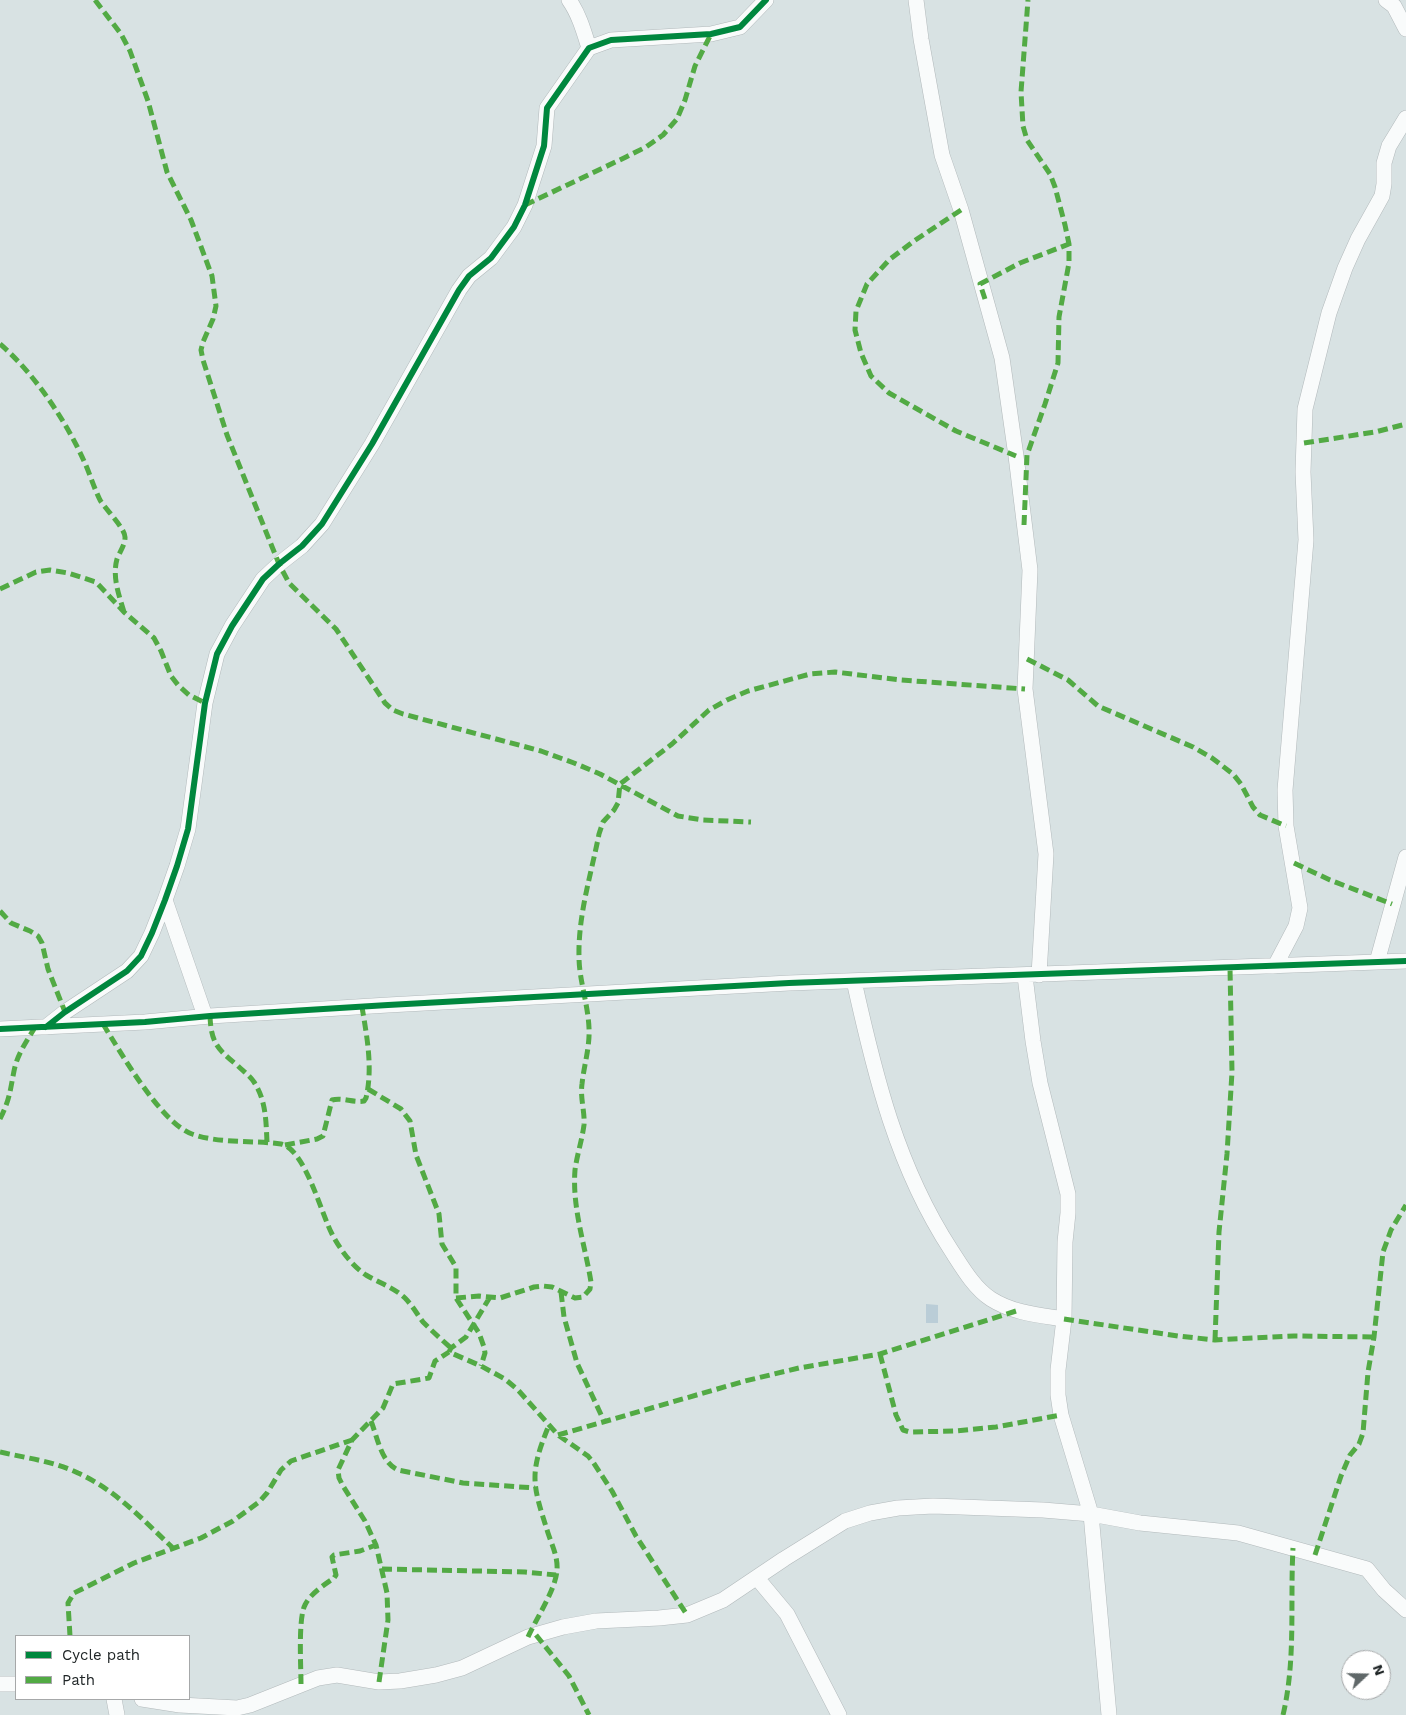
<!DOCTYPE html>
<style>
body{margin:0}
#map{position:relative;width:1406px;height:1715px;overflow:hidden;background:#d8e2e3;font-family:"Work Sans",sans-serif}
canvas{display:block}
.legend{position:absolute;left:15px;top:1635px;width:175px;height:65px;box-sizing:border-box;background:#fff;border:1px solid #a6a8a9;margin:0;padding:6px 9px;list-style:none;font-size:15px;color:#202627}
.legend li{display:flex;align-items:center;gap:10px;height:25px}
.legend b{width:25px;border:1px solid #a6a8a9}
.north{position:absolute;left:1341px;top:1650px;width:50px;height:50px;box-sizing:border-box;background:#fff;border:1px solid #a6a8a9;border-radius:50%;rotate:69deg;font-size:14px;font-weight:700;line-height:20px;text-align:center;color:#202627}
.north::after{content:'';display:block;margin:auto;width:18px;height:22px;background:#606869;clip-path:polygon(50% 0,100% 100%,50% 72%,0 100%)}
</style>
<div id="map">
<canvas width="1406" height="1715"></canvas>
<ul class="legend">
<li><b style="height:6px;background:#00873e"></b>Cycle path</li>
<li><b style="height:6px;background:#52aa44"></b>Path</li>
</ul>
<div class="north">N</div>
</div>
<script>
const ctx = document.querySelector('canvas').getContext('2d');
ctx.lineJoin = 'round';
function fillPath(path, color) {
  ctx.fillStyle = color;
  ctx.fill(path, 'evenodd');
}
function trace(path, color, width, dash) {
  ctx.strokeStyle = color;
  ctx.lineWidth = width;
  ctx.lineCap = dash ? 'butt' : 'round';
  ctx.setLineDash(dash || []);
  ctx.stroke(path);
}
const building = new Path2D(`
 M926 1304 938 1305V1323H926Z`);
const street = new Path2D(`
 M569 0C579 14 584 32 589 48
 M916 0 921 39 942 155 961 210 1002 358 1016 456 1030 570 1025 689 1046 854 1039 975
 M1386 0 1394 6 1406 29
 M165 900 205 1016
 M1377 962 1406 857
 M1275 966 1296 926 1300 908 1286 826 1285 790 1306 540 1303 472 1305 409 1329 313 1345 268 1358 239 1382 196 1384 184V163L1389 146 1406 118
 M1025 976 1033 1041 1040 1083 1068 1194V1213L1065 1242 1064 1319 1058 1370V1395L1061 1415 1091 1514 1109 1715
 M854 981C875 1076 897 1167 951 1250 962 1267 974 1288 991 1299 1013 1313 1038 1315 1064 1319
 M46 1027 65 1012 127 971 141 956 152 933 165 900 177 866 188 829 205 703 217 654 232 626 263 579 279 564 302 546 322 524 372 444 459 290 469 276 491 258 514 227 525 205 544 146 547 108 589 48 611 40 711 34 740 27 766 0
 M0 1029 145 1022 210 1016 388 1005 789 983 1406 961
 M757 1578 787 1614 839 1715
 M0 1684H16
 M114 1699 117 1715
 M142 1699 180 1705 237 1708 250 1705 318 1678 337 1675 379 1682 400 1681 436 1675 462 1668 528 1637 563 1627 596 1621 659 1618 687 1615 723 1600 784 1559 845 1521 870 1513 898 1508 933 1506 1043 1510 1091 1514 1140 1523 1238 1533 1367 1569 1384 1590 1406 1610`);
const quiet = new Path2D(`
 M95 0 121 34 130 51 148 101 167 172 191 220 212 276 216 306 213 319 203 342 201 350 203 360 227 435 279 564 289 583 336 629 385 703 393 710 403 714 541 751 574 763 600 774 678 816 703 820 751 822
 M525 205 626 157 646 147 663 135 677 119 685 100 695 66 711 34
 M961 210 914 241 889 260 867 284 856 311 855 330 861 353 871 376 889 393 956 431 1016 456
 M985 299 980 284 1020 263 1069 244
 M0 344C34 373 66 421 84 461 90 474 94 488 100 500 106 510 126 529 125 538 125 545 119 553 117 559 112 577 119 595 124 612
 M1304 443 1375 432 1406 424
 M1024 525 1027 455 1045 404 1058 363 1059 317 1069 263V244L1065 225 1055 187 1050 174 1027 140 1023 126 1021 92 1028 0
 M0 589 36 572 50 570 68 573 96 582 124 612 154 638 161 651 171 676 178 685 189 695 205 703
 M1027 659 1068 680 1098 706 1193 747 1212 758 1233 774 1241 784 1253 807 1260 815 1286 826
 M1294 863 1330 880 1392 904
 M0 911 11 923 30 931 38 936 42 943 48 969 65 1012
 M210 1016C211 1042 217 1049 237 1065 243 1071 249 1075 254 1082 266 1100 266 1121 267 1142
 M103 1024C121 1053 161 1123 192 1134 220 1144 252 1140 281 1144 305 1149 321 1213 332 1234 340 1249 351 1265 366 1275 379 1283 393 1287 405 1298 412 1305 417 1314 423 1322 432 1331 442 1340 451 1348
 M368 1089 401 1109 410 1121 416 1155 439 1214 442 1244 456 1267V1298L479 1333 484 1347 485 1353 481 1366
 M0 1119C10 1099 10 1091 14 1071 17 1055 26 1042 34 1029
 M285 1145 317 1139 323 1136 332 1100C342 1097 353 1103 364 1101L366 1098C373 1068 367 1037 362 1007
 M561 1292 564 1317 577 1363 604 1421
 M490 1297 466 1337 451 1348 449 1352 481 1366 505 1379 518 1390 558 1435 588 1456 593 1462 612 1491 636 1536 687 1615
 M456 1298 479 1296 500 1298 534 1287 543 1286 552 1287 575 1298 583 1297 590 1289 591 1282C585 1245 572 1208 575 1170 577 1155 582 1140 584 1125 585 1112 580 1098 582 1084 584 1065 590 1047 589 1028 588 1004 579 979 579 957 578 915 591 875 599 834L603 822 614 810 618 803 620 784 672 744 709 710 727 700 748 691 810 674 835 672 901 680 1025 689
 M1064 1319 1178 1336 1215 1340 1294 1336 1374 1337
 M1215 1340 1219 1232 1227 1154 1232 1072 1230 968
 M880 1354 896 1415 903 1430 910 1432 955 1431 996 1427 1061 1415
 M371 1421C378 1439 381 1462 398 1470L463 1483 535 1488
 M558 1435 745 1381 799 1368 880 1354 1016 1311
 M0 1452C26 1458 53 1461 78 1473 116 1490 144 1521 174 1549
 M1315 1555 1341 1476 1350 1455 1359 1444 1363 1433 1368 1372 1374 1337 1383 1252 1391 1230 1406 1205
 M382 1569 525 1572 556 1575
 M536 1635 569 1676 589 1715
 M70 1636 68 1603 74 1593 134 1563 201 1538 233 1521 259 1502 267 1493 281 1470 291 1461 352 1440
 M528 1637C536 1619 556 1589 557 1570 558 1557 552 1545 548 1533 532 1483 529 1474 549 1425
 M379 1682 388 1620 387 1593 376 1545 365 1521 343 1486 339 1478 338 1470 352 1440 383 1408 393 1384 429 1378 435 1361 449 1352
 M301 1684C301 1667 298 1618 305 1605 310 1594 324 1585 334 1578L336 1575 332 1557 334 1555 360 1551 376 1545
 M1283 1715C1296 1660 1290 1604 1293 1548`);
const cycleway = new Path2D(`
 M46 1027 65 1012 127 971 141 956 152 933 165 900 177 866 188 829 205 703 217 654 232 626 263 579 279 564 302 546 322 524 372 444 459 290 469 276 491 258 514 227 525 205 544 146 547 108 589 48 611 40 711 34 740 27 766 0
 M0 1029 145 1022 210 1016 388 1005 789 983 1406 961`);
fillPath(building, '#bacdd7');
trace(street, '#b2b9bb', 16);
trace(street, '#f9fbfb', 15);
trace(quiet, '#52aa44', 5, [10, 5]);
trace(cycleway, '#00873e', 6);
</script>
